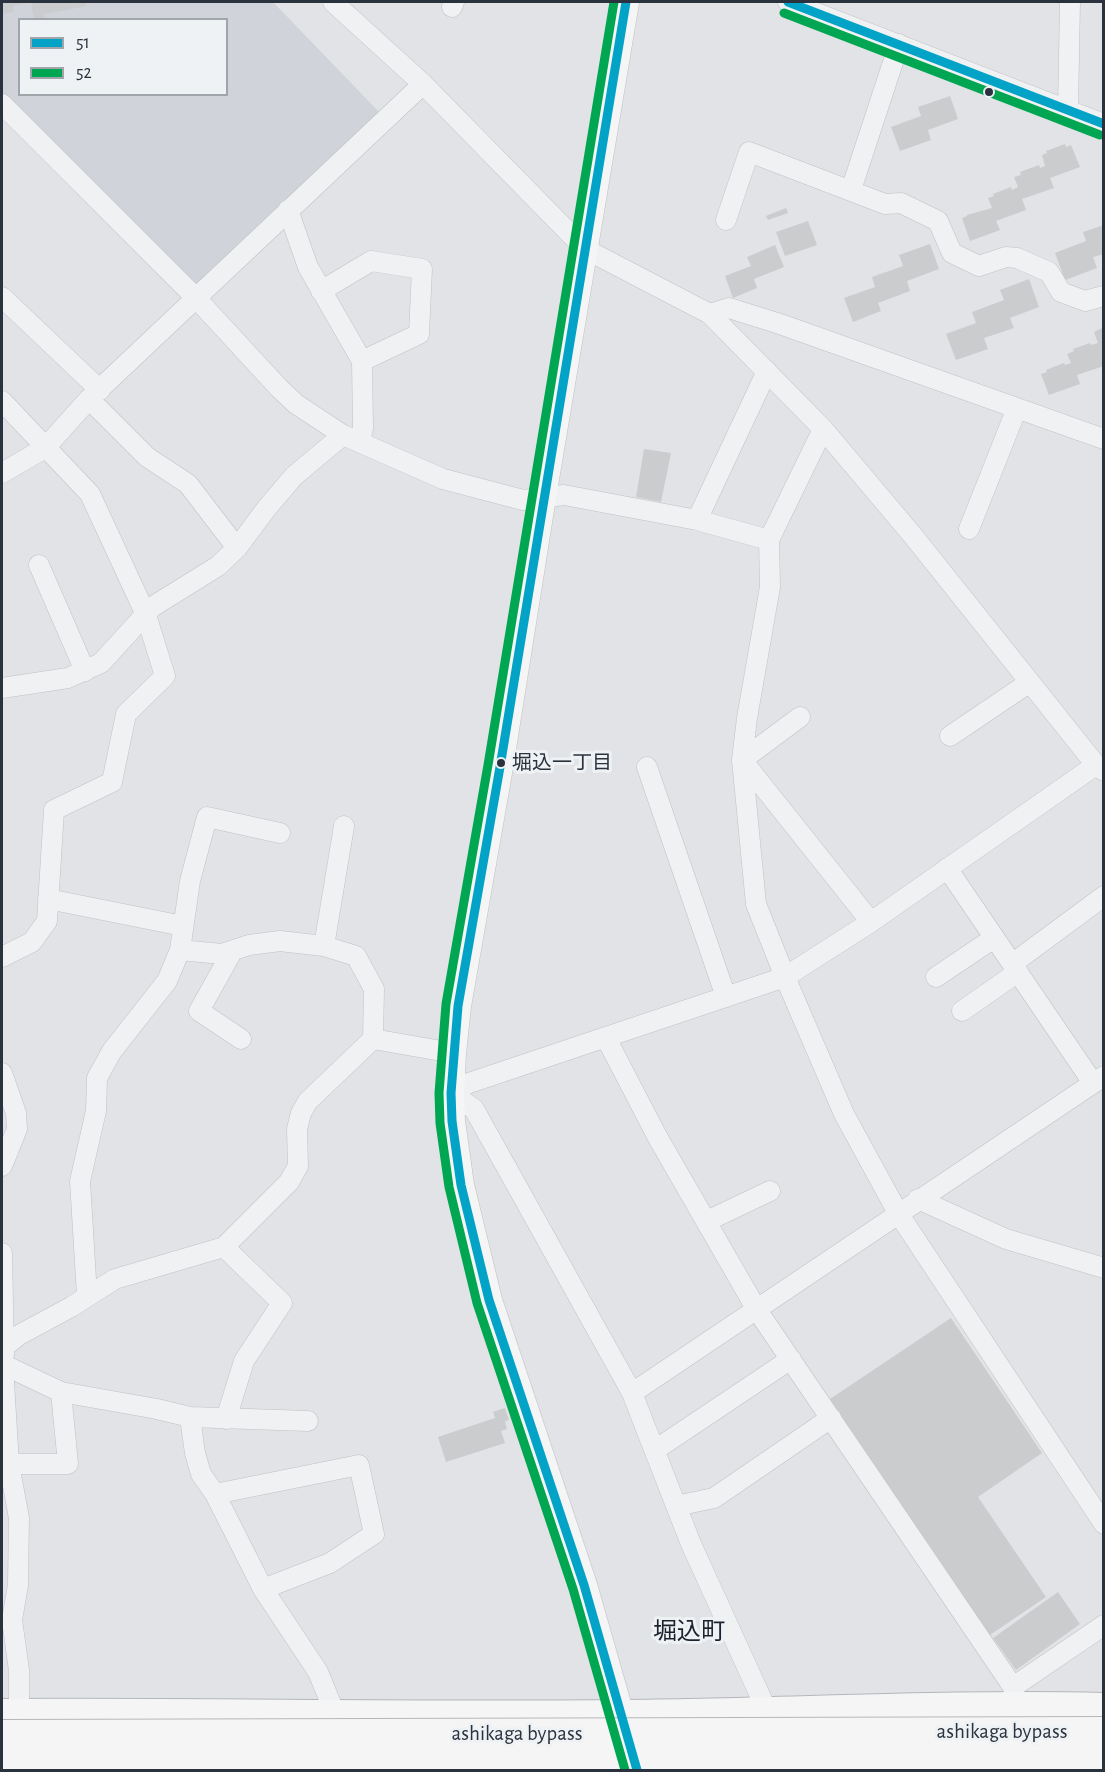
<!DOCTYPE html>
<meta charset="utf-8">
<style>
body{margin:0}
#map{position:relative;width:1105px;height:1772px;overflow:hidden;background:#e1e3e6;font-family:"Alegreya Sans",sans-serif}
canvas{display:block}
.frame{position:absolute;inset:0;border:3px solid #2a323d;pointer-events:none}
.legend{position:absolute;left:18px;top:18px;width:210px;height:78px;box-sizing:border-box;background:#eff2f5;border:2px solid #a0a5ab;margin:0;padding:8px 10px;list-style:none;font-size:18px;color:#2a323d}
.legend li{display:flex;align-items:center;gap:12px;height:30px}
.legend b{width:30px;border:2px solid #a0a5ab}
</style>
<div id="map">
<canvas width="1105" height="1772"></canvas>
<div class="frame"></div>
<ul class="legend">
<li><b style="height:8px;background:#02a3c7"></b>51</li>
<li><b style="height:8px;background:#00a651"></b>52</li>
</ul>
</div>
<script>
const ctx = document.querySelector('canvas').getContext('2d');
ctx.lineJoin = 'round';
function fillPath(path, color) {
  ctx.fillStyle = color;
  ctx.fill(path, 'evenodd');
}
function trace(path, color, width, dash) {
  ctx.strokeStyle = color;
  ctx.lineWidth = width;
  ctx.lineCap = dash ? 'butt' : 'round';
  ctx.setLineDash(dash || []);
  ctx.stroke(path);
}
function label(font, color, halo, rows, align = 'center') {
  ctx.font = font + ' "Alegreya Sans","Noto Sans JP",sans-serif';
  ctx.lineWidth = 6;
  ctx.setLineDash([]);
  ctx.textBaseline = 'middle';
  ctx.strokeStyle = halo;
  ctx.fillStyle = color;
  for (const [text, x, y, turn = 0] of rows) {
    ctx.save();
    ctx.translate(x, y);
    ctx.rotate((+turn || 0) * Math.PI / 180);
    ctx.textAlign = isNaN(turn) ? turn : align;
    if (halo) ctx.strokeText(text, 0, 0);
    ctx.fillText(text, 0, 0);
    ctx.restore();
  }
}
const built = new Path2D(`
 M2 2H273L381 114 197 285 2 93ZM20 20H226V94H20Z`);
const building = new Path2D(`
 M2 2H29V3L13 6 14 12 2 14Z
 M31 2H85L87 6 44 14 45 20H34Z
 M950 96 958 119 928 130 931 140 900 151 891 127 921 116 918 107Z
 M1065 144 1066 147 1071 145 1080 167 1050 178 1054 188 1022 199 1026 210 996 221 1000 230 970 241 962 218 967 216V215L992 208 988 198 994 196 993 194 1011 187 1012 190 1018 187 1014 177 1021 175 1020 172 1039 165 1040 168 1045 166 1042 155 1047 153 1046 151Z
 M786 208 788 213 768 220 766 216Z
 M808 221 817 245 785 256 776 232Z
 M1104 225V254L1093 257 1097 268 1065 280 1055 253 1086 241 1083 232Z
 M930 244 939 269 907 281 910 291 878 303 881 311 853 322 844 298 875 287 872 277 903 266 899 255Z
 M775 245 784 267 754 279 757 288 733 298 725 276 751 266 747 257Z
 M1029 279 1039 307 1010 318 1014 328 984 338 988 349 956 360 946 334 976 323 972 312 1004 300 1000 290Z
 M1104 327V366L1077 375 1080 384 1049 395 1041 374 1047 372 1046 370 1064 363 1065 365 1071 363 1067 354 1074 351 1073 349 1090 343 1091 345 1098 343 1094 332Z
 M644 449 671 453 661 502 636 497Z
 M951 1318 1042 1453 978 1497 1046 1597 990 1635 830 1399Z
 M505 1408 509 1420 505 1421 507 1429 501 1431 505 1443 446 1462 438 1437 495 1418 493 1412Z
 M1058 1592 1080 1624 1016 1670 993 1638Z`);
const minor = new Path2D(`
 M333 2 423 84 585 249 710 314 823 429 914 537 1096 765 1104 771
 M788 2 1104 124
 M452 7 454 2
 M2 104 196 298 279 388 296 404 343 435 443 479 523 500 564 495 697 520 769 540
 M1068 110 1070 2
 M851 190 899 44
 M288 210 308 267 362 361 363 428 360 441
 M726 220 749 152 885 204 901 203 938 221 952 253 979 266 1006 257 1017 258 1049 272 1061 292 1085 301 1104 296
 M321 291 371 261 422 269 419 334 362 361
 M2 297 100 390
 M710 314 729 308 780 324 1104 439
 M89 399 147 457 188 484 237 548
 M2 401 90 494 146 615 165 676 126 714 112 782 54 810 47 921 32 942 2 957
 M823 429 769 540 770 587 747 718 742 760 756 904 785 977 844 1114 898 1213 1104 1524
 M2 473 45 448 89 399 423 84
 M697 520 767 371
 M969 529 1017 408
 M39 565 85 671
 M2 688 68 678 101 663 152 607 218 566 237 548 266 509 294 476 343 435
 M800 717 742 760 871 922
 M950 736 1030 682
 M647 767 726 997
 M947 868 1093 1083
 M48 899 183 926
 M324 946 344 826
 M233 950 199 1011 241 1039
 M1012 964 1104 896
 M936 977 994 938
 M962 1011 1018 972
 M606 1038 658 1138 757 1310 1013 1687 1016 1706
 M373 1039 453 1053
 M2 1073 16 1113 17 1129 2 1166
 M918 1199 1006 1239 1104 1268
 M707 1221 770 1191
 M224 1247 282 1303 244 1361 226 1419
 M2 1253 4 1355
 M87 1296 80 1181 96 1111 97 1078 112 1051 167 981 180 950 190 881 207 817 280 833
 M4 1347 19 1335 71 1307 115 1279 224 1247 289 1182 298 1166 297 1129 301 1113 308 1101 373 1039 374 989 356 956 324 946 280 941 249 945 222 954 180 950
 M2 1364 61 1392 157 1409 190 1417 195 1453 201 1474 215 1494 263 1589 318 1672 336 1716
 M3 1365 9 1464H68L61 1392
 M632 1393 1104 1076
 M190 1417 308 1421
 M655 1450 791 1359
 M9 1464 19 1518 18 1585 12 1620 19 1670V1714
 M215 1494 359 1465 374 1534 330 1563 263 1589
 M676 1506 714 1498 831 1418
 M1013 1687 1104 1625
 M768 1713 691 1544 632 1393 474 1109 451 1093 469 1083 785 977 871 922 1096 765`);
const major = new Path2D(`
 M626 1732 584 1585 489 1300 461 1185 452 1121 451 1093 453 1053 458 1006 500 767 543 497 626 2`);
const highway = new Path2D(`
 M2 1714C208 1713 415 1717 622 1715 782 1714 943 1704 1104 1708`);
const highwayBridge = new Path2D(`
 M2 1735 1104 1732
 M2 1758 1104 1757`);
const bus1 = new Path2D(`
 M626 2 500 767 458 1006 451 1093 452 1121 461 1185 489 1300 584 1585 637 1770
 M788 2 1104 124`);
const bus2 = new Path2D(`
 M614 2 488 765 446 1004 439 1093 440 1123 449 1187 477 1303 573 1589 625 1770
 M784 13 1100 135`);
const markers = [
 [989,92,5,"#2a323d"],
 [501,763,5,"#2a323d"]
];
const busNames = [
 ["堀込一丁目",512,763]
];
const streetNames = [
 ["ashikaga bypass",1002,1732],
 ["ashikaga bypass",517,1734]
];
const quarterNames = [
 ["堀込町",689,1632]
];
fillPath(built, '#d0d3d9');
fillPath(building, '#caccce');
trace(minor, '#c0c1c4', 21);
trace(major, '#bec0c3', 27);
trace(highway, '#b4b7ba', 32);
trace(minor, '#f0f1f3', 20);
trace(major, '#f5f5f6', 26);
trace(highway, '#f5f5f6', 30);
trace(highwayBridge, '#b4b7ba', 32, []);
trace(highwayBridge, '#f5f5f6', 30);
trace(bus1, '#02a3c7', 9);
trace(bus2, '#00a651', 9);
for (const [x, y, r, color] of markers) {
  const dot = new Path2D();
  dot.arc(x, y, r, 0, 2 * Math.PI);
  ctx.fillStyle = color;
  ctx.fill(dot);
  trace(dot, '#eff2f5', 2);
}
label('20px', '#2a323d', '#eff2f5', busNames, 'left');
label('21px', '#2a323d', '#eff2f5', streetNames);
label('24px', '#1d232e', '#eff2f5', quarterNames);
</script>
